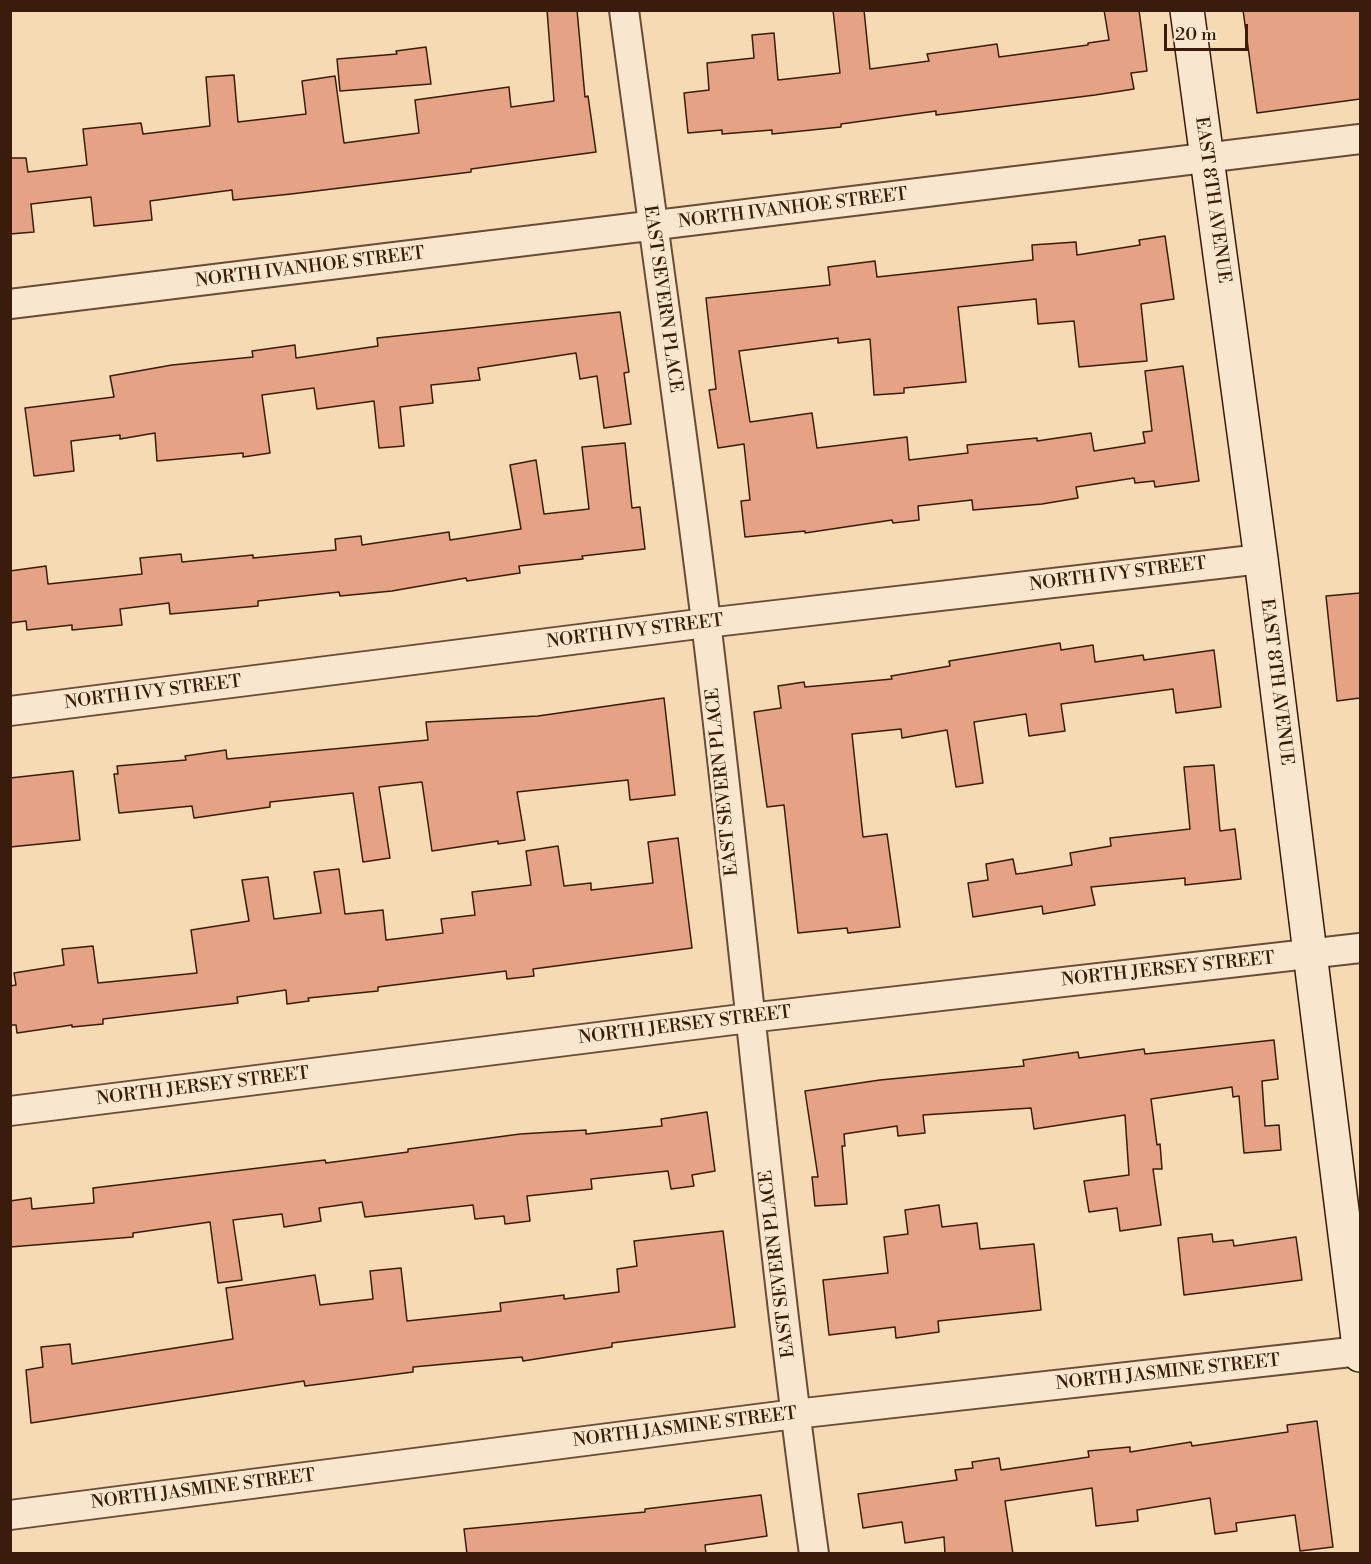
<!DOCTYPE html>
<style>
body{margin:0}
#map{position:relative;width:1371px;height:1564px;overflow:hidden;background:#f5dab3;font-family:"Libre Bodoni",serif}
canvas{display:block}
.frame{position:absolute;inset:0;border:12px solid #391c0b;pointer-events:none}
.scale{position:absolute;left:1164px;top:24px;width:84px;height:27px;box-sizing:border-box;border:3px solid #391c0b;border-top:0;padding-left:8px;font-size:18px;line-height:21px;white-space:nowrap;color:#391c0b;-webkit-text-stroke:4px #f8e7ce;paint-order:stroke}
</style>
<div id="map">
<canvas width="1371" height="1564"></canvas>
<div class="frame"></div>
<div class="scale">20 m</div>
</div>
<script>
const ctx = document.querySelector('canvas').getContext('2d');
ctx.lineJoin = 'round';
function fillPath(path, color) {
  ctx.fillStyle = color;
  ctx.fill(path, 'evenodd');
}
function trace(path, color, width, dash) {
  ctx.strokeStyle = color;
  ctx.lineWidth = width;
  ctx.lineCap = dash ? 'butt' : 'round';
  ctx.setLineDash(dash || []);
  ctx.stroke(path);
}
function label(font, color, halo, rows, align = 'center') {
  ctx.font = font + ' "Libre Bodoni",serif';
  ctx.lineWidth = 6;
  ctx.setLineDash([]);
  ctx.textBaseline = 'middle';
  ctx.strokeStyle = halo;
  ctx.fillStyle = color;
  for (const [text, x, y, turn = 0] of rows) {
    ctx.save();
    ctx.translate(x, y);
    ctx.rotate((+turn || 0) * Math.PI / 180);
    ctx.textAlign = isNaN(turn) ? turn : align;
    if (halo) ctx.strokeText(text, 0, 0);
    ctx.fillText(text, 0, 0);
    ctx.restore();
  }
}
const building = new Path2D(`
 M547 10H577L585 97 588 96 596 152 471 169V172L291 194 233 200 232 190 150 201 152 220 94 226 91 197 31 204 34 232 10 234V158H26L28 172 87 165 83 129 141 123 143 134 210 126 206 77 234 75 238 122 306 114 302 81 335 76 344 143 419 133 415 100 509 87 511 107 554 101Z
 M833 10H864L870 69 929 61 927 54 997 44 999 57 1088 45V43L1109 40 1104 10H1139L1147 71 1131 73 1134 89 1095 95 936 115V111L841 124V127L772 134V130L722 134V130L688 133 684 93 709 90 707 63 754 58 752 35 774 33 778 80 840 73Z
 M1243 10H1360V99L1257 113Z
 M426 47 431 84 340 91 337 59 397 54 396 51Z
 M1165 236 1174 299 1141 304 1147 361 1079 367 1074 321 1038 324 1036 299 958 307 966 382 904 388V393L874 395 870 339 838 343V338L739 351 750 422 812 413 817 448 907 437 909 460 968 453 967 445 1037 438V441L1091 433 1094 451 1145 443 1143 432 1152 431 1145 371 1183 366 1199 481 1155 487 1154 481 1135 483 1134 478 1076 487 1078 498 1042 504 973 510 972 500 918 506 919 520 893 523 892 520 805 533V531L745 537 741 501 750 500 744 444 718 448 709 390 716 389 706 298 830 285 828 267 875 261 877 277 1033 260 1032 245 1076 242 1077 255 1140 245 1139 240Z
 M620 312 629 372 624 373 631 424 604 428 597 376 580 379 576 353 478 368 480 380 431 385 433 403 400 407 404 446 379 448 374 401 317 409 314 388 262 395 270 453 243 457V453L157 461 155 433 120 439V435L71 441 74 471 34 476 25 408 114 397 110 376 172 365 253 357 252 351 295 345 296 358 378 346 377 338Z
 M625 443 632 508 640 507 645 549 582 556 583 559 519 566 520 573 467 581 466 578 392 591 340 596 339 592 258 601V606L170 614 169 603 120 609 122 625 72 630V625L27 630 26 621 10 623V571L46 566 48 584 142 574 140 558 181 554 182 562 253 555V558L336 550 335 539 361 536 362 545 449 532 450 540 521 529 510 465 536 460 544 514 589 509 582 447Z
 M1360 593V698L1337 701 1326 596Z
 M1060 643 1061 650 1093 645 1095 662 1143 655 1144 660 1214 650 1221 707 1176 713 1173 689 1061 704 1065 731 1029 736 1026 714 974 722 983 783 956 787 947 730 902 738 901 729 852 734 863 837 887 834 900 927 848 933 847 928 798 933 784 805 767 807 754 712 781 708 778 686 804 682 805 687 892 679 891 676 950 666 949 661Z
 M664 698 675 795 630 800 628 780 517 792 525 840 498 844V841L432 851 422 782 379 787 390 858 363 862 353 793 270 802V807L194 818 192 806 119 813 114 774H118L117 766 186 760 185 756 226 750 227 759 428 740 426 722 538 716Z
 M1214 765 1220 831 1235 829 1241 879 1185 885V878L1091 887 1095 905 1043 914 1042 906 973 917 968 883 988 880 986 864 1013 859 1016 874 1024 873 1072 865 1070 853 1111 846 1110 838 1190 829 1184 767Z
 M73 771 80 840 10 847V778Z
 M678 838 692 948 533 969 534 976 507 979 506 971 378 987V991L308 998 309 1001 287 1004 286 990 237 997 238 1003 103 1019V1024L72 1027V1025L17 1033 16 1025H10V986L16 985 14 973 64 965 62 949 93 946 98 983 197 973 191 930 249 921 242 880 268 877 274 919 321 913 314 872 339 869 345 914 383 910 386 940 443 933 441 919 475 915 472 892 531 885 526 851 558 846 564 886 591 883V890L653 883 648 842Z
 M1274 1040 1278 1079 1262 1081 1265 1126 1279 1125 1281 1150 1244 1153 1239 1096 1233 1097 1232 1087 1151 1099 1157 1145 1160 1144 1162 1169H1153L1161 1225 1120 1231 1117 1208 1089 1212 1084 1181 1129 1175 1125 1115 1034 1129 1031 1108 923 1115 925 1133 898 1136 897 1126 844 1134 845 1146H842L847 1204 815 1206 812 1177H818L805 1091 880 1080 1024 1066 1023 1060 1078 1052 1079 1058 1144 1049 1145 1054Z
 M707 1112 715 1171 692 1175 694 1186 671 1189 668 1171 591 1179 592 1189 527 1196 530 1221 505 1224 504 1216 475 1219 473 1205 365 1217 362 1202 319 1208 321 1221 284 1227 282 1214 233 1220 242 1280 218 1283 210 1222 133 1233V1237L10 1247V1201L31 1198 32 1209 94 1203 93 1188 325 1160 326 1163 408 1152V1149L520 1134 586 1130V1134L662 1126 661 1119Z
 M939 1205 942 1227 977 1223 980 1249 1034 1244 1041 1310 938 1321 939 1332 896 1338 895 1327 829 1335 823 1280 888 1273 884 1237 908 1234 905 1210Z
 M723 1231 735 1327 612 1343V1347L523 1361 522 1357 413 1367V1372L305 1386 304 1381 31 1423 26 1370 43 1367 41 1347 70 1344 72 1364 233 1339 226 1288 315 1275 320 1305 373 1299 370 1271 401 1268 407 1321 501 1311 500 1303 564 1295V1299L619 1292 617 1269 637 1266 634 1241Z
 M1212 1234 1213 1242 1233 1240 1234 1246 1296 1237 1302 1280 1184 1295 1178 1238Z
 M1317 1421 1333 1547 1300 1551 1295 1515 1236 1523 1237 1531 1215 1534 1210 1498 1137 1510 1138 1521 1096 1526 1092 1488 1005 1501 1013 1554H945L944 1537 905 1543 902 1522 863 1528 858 1494 957 1480 955 1470 973 1468 972 1462 999 1458 1001 1470 1089 1457 1088 1451 1130 1447V1452L1191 1442 1192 1446 1288 1432 1287 1425Z
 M761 1495 767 1536 705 1545 706 1554H467L464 1529 645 1512V1509Z`);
const street = new Path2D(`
 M624 10C651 214 681 418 706 622 744 933 771 1244 814 1554
 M10 304 1360 139
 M10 711 706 623 1261 559
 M10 1111 749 1018 1360 948
 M10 1515 795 1414 1360 1351`);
const secondary = new Path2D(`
 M1187 10 1261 559 1360 1355`);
const streetNames = [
 ["EAST 8TH AVENUE",1212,200,82],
 ["NORTH IVANHOE STREET",793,209,-7],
 ["NORTH IVANHOE STREET",310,268,-7],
 ["EAST SEVERN PLACE",662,299,82],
 ["NORTH IVY STREET",1118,575,-7],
 ["NORTH IVY STREET",635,632,-7],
 ["EAST 8TH AVENUE",1276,682,83],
 ["NORTH IVY STREET",153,693,-7],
 ["EAST SEVERN PLACE",723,782,-96],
 ["NORTH JERSEY STREET",1168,970,-6],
 ["NORTH JERSEY STREET",685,1026,-7],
 ["NORTH JERSEY STREET",203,1087,-7],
 ["EAST SEVERN PLACE",778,1264,-97],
 ["NORTH JASMINE STREET",1168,1373,-6],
 ["NORTH JASMINE STREET",685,1428,-7],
 ["NORTH JASMINE STREET",203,1490,-7]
];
fillPath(building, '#e6a284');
trace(building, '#391c0b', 1.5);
trace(street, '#684c35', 32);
trace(secondary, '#391c0b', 36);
trace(street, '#f8e7ce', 28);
trace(secondary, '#f8e7ce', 33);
label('18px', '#391c0b', '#f8e7ce', streetNames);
</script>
